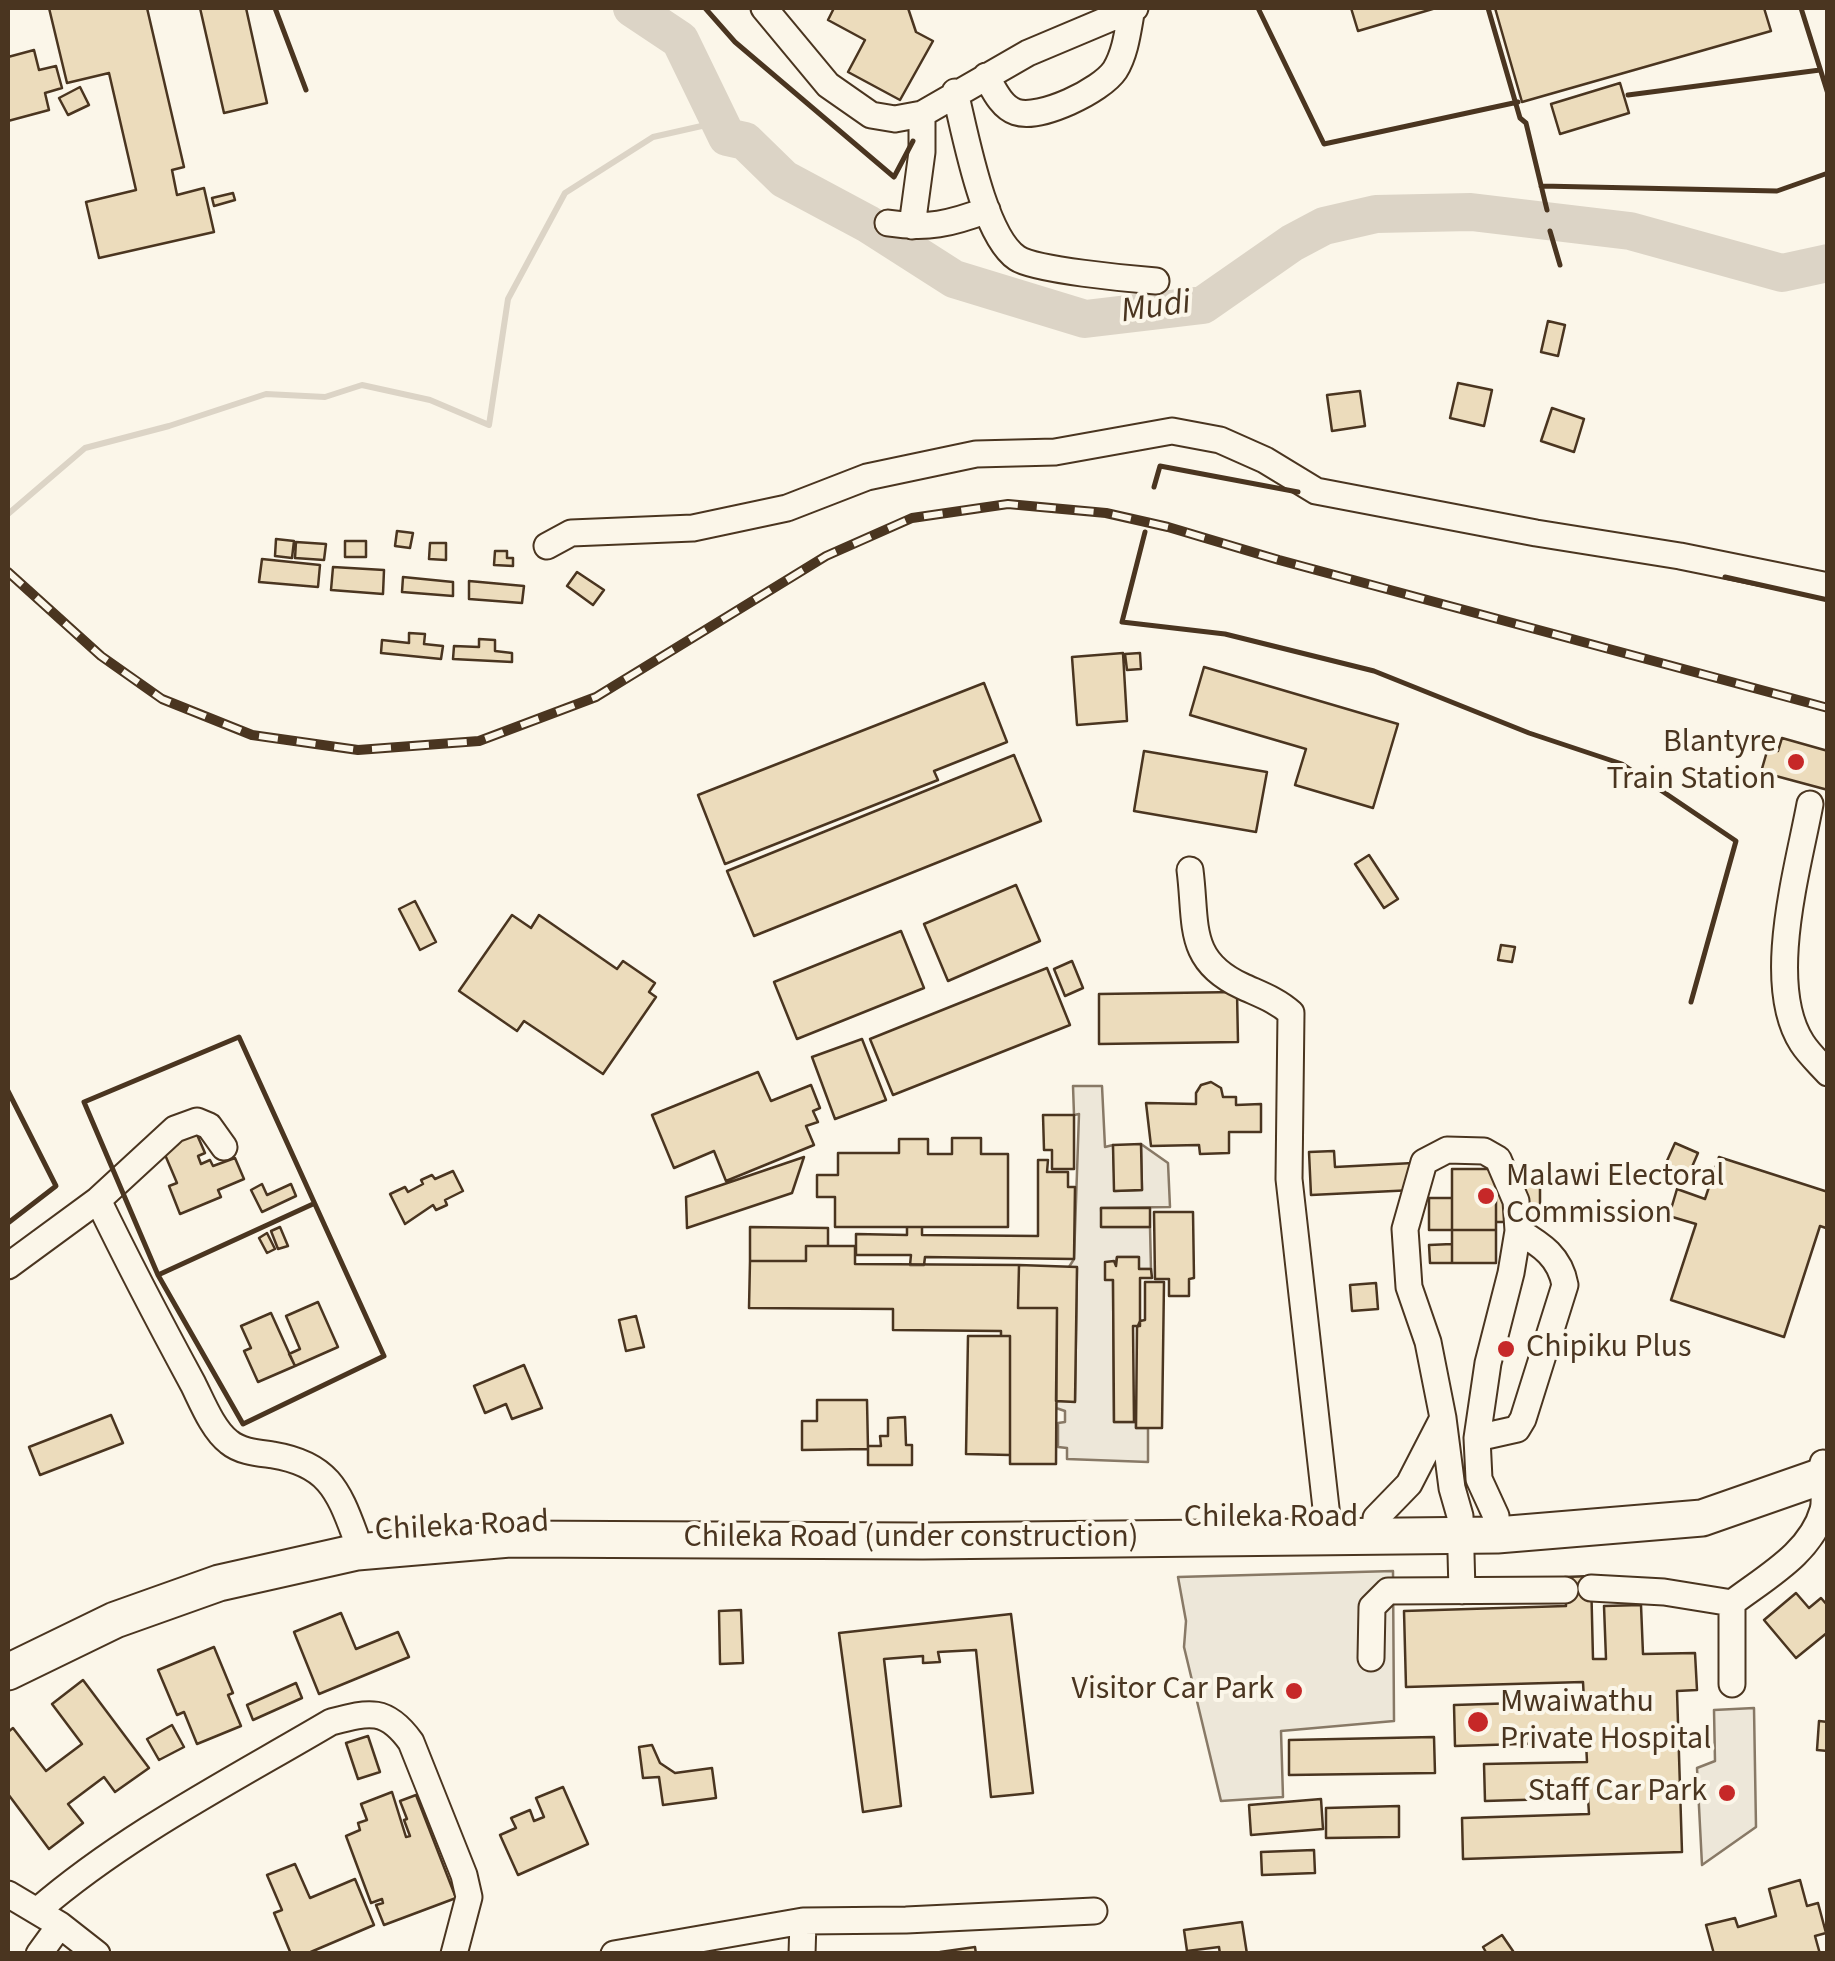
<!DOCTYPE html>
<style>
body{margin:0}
#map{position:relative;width:1835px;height:1961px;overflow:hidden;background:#fbf6e9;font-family:"Source Sans 3",sans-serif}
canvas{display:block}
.frame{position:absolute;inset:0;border:10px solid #4a3520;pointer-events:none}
</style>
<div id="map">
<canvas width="1835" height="1961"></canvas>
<div class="frame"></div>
</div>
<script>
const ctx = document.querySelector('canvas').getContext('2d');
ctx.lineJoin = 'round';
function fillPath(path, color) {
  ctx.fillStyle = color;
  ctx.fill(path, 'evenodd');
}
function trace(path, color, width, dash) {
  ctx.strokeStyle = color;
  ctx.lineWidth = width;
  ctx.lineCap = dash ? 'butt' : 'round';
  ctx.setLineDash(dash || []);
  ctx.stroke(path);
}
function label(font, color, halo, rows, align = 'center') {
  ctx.font = font + ' "Source Sans 3",sans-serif';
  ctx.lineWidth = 8;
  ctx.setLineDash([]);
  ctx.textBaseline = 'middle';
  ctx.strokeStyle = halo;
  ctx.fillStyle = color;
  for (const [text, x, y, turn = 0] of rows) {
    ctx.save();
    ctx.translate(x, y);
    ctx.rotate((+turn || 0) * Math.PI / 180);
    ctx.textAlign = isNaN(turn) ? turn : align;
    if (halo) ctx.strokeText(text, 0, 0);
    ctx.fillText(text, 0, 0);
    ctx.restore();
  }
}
const parking = new Path2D(`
 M1073 1086H1102L1105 1147 1113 1145 1115 1191 1142 1190 1141 1144 1168 1163 1170 1207 1101 1208 1102 1227H1150L1151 1269H1139L1138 1257H1117L1113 1280 1114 1422H1136V1428H1148V1462L1067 1459V1448L1058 1447V1423L1065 1422V1411L1056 1408V1401H1075L1077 1268 1069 1267 1074 1259 1079 1114 1074 1115Z
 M1393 1571 1394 1721 1281 1731 1283 1797 1221 1801 1184 1647 1186 1621 1178 1577Z
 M1754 1708 1756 1827 1702 1865 1697 1768 1715 1761 1714 1710Z`);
const stream = new Path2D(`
 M8 514 85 448 169 426 266 394 325 397 362 385 430 400 489 425 508 299 565 193 653 137 706 125 762 157 808 203 880 244 1001 301 1105 323 1186 318 1286 234 1323 221 1375 207 1452 210 1471 204 1630 231`);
const river = new Path2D(`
 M632 8 680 40 727 137 745 141 784 179 868 224 954 279 1085 319 1203 305 1292 243 1324 226 1376 214 1471 212 1630 231 1782 273 1828 263`);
const building = new Path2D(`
 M49 8H147L184 167 172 170 177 195 204 188 214 232 99 258 86 202 136 190 109 73 67 83Z
 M200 8H246L267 103 224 113Z
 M834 8H908L916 32 933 41 900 100 848 72 865 40 828 20Z
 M1351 8H1436L1358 31Z
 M1495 8H1764L1771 31 1522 102Z
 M34 50 39 70 56 66 62 88 45 93 49 110 8 121V57Z
 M1620 83 1629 113 1560 134 1551 104Z
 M80 87 89 105 68 115 59 98Z
 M233 193 235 200 214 206 212 198Z
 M1548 321 1565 325 1558 356 1541 352Z
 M1458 383 1492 390 1484 426 1450 418Z
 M1360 391 1365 426 1332 431 1327 395Z
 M1552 408 1584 419 1574 452 1541 441Z
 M397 531 413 533 410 548 395 546Z
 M276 539 294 541 292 558 275 556Z
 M345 541H366V557H345Z
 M296 542 326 544 324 560 295 558Z
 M430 543H446V560L429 559Z
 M495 551H507V558H513V566L494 565Z
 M262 559 320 565 318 587 259 582Z
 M333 567 384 570 383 594 331 590Z
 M577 572 604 590 593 605 567 586Z
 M403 577 453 582V596L402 592Z
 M469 581 524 586 522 603 469 599Z
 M409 633 425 634 424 644 443 646 441 659 381 653 382 640 409 643Z
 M479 639 495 640V651L512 653V662L453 659 454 646 479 647Z
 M1123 653 1127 721 1077 725 1072 657Z
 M1140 653 1141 669 1127 670 1125 654Z
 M1204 667 1398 724 1373 808 1295 785 1306 749 1190 715Z
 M984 683 1007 742 934 771 938 780 725 864 698 795Z
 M1782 738 1828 751V790L1761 772 1768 748 1778 751Z
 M1144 751 1267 772 1256 832 1134 811Z
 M1014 755 1041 821 754 936 727 871Z
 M1369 855 1398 899 1384 908 1355 864Z
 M1016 885 1040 941 948 981 924 924Z
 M415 901 436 942 420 950 399 909Z
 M512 915 531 928 539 915 617 969 623 961 655 983 649 992 656 997 603 1074 524 1021 517 1031 459 991Z
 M901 931 924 988 797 1039 774 982Z
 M1501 945 1515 947 1512 962 1498 960Z
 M1072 961 1083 988 1065 996 1054 969Z
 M1047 968 1070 1025 893 1095 870 1039Z
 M1237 992 1238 1042 1099 1044V994Z
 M862 1039 886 1100 835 1119 812 1057Z
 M758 1072 771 1101 811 1085 820 1108 813 1111 818 1122 806 1126 814 1145 726 1181 714 1151 674 1168 652 1115Z
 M1211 1082 1221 1088 1223 1097H1236V1105L1261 1104V1132H1229V1153L1200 1154 1199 1145 1151 1146 1146 1103 1196 1104V1093L1201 1085Z
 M1043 1115H1074V1169H1052V1150H1044Z
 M195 1130 205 1153 198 1156 201 1164 210 1160 213 1166 235 1158 244 1179 218 1190 221 1197 180 1214 169 1186 177 1183 163 1150 178 1144 175 1138Z
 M952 1138H981V1154H1008V1227H835V1197H817V1175H838V1153H899V1139H928V1154H952Z
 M1675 1143 1698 1153 1685 1183 1662 1172Z
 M1141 1144 1142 1190 1114 1191 1113 1145Z
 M1334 1151 1335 1167 1413 1163 1414 1190 1311 1195 1309 1152Z
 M804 1157 792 1193 687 1228 686 1197Z
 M1719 1157 1828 1192V1222L1826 1228 1820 1226 1784 1337 1671 1300 1696 1224 1669 1216 1677 1189 1705 1199Z
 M1038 1160H1048L1047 1172H1068V1187H1075L1074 1259 925 1257 924 1265H910L911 1255H856V1234L907 1235V1227H922V1235L1038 1236Z
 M1452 1169H1496V1230H1452Z
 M1496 1169H1540V1222H1496Z
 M453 1171 463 1191 445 1200 447 1205 436 1210 433 1205 405 1224 390 1194 405 1187 408 1192 423 1184 421 1180 432 1175 435 1179Z
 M262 1184 267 1195 291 1184 296 1196 262 1212 251 1190Z
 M1429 1198H1452V1230H1429Z
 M1101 1208H1150V1227H1101Z
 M1154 1212H1193L1194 1278 1189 1279V1296H1169V1279H1155Z
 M280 1227 288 1246 278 1249 271 1231Z
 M750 1227 828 1228V1246H806V1261H750Z
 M1452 1230H1496V1263H1452Z
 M267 1233 275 1249 267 1253 259 1238Z
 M1452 1244V1263H1430L1429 1245Z
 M806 1246H855V1264L1019 1265 1018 1308H1057L1056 1464H1010V1336H1001V1331L893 1330V1309L749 1308 750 1261H806Z
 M1117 1257H1139V1269H1151L1152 1278H1140V1326H1133L1134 1422H1114L1113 1280H1105V1262L1114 1261 1116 1266Z
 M1019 1265 1077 1267 1075 1402 1056 1401 1057 1308H1018Z
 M1145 1282H1164L1162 1428H1136L1137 1328 1140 1321 1145 1320Z
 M1376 1283 1378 1309 1352 1311 1350 1285Z
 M318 1302 338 1347 295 1366 289 1354 300 1349 286 1316Z
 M271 1313 295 1366 258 1382 244 1351 251 1348 241 1326Z
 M636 1316 644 1347 626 1351 619 1320Z
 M968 1336H1010V1455L966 1454Z
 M524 1365 542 1408 512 1419 506 1404 485 1413 474 1386Z
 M817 1400H867L868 1449 802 1450V1421H817Z
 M111 1415 123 1443 40 1475 29 1447Z
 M905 1417 906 1445H912V1465H868V1446H881L880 1436H888V1418Z
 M1591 1576 1593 1659H1606L1604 1606 1641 1605 1643 1654 1695 1653 1697 1690 1677 1691 1682 1852 1463 1859 1462 1818 1589 1814 1588 1798 1485 1801 1484 1764 1587 1762 1586 1742 1455 1746 1454 1705 1584 1701 1583 1682 1406 1687 1404 1611 1566 1606 1565 1577Z
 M1796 1593 1809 1608 1821 1598 1828 1606V1632L1796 1658 1764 1620Z
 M741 1610 743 1663 720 1664 719 1611Z
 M341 1613 356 1649 398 1632 409 1657 319 1694 294 1632Z
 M1011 1614 1033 1793 991 1797 976 1650 938 1652 940 1662 923 1663V1656L884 1659 901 1806 863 1812 839 1633Z
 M214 1647 233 1693 228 1695 241 1726 197 1744 184 1712 177 1715 158 1670Z
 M83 1680 149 1768 115 1792 104 1777 68 1804 83 1823 49 1849 8 1794V1732L13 1728 46 1771 82 1744 52 1704Z
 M296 1683 302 1698 253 1720 247 1705Z
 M1819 1721 1828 1722V1751L1817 1750Z
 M172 1725 184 1747 159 1760 147 1739Z
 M368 1736 380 1772 358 1779 346 1743Z
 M1434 1737 1435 1773 1289 1775V1740Z
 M652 1745 660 1763 675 1773 712 1768 716 1798 663 1805 659 1777 643 1778 639 1747Z
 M563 1787 588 1844 518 1875 500 1835 516 1828 511 1818 530 1810 534 1821 544 1817 536 1798Z
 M392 1792 406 1837 410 1836 404 1820 407 1819 400 1801 416 1795 456 1898 384 1925 376 1905 383 1903 382 1899 371 1903 346 1836 360 1830 358 1823 367 1820 361 1804Z
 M1321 1799 1323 1829 1251 1835 1249 1805Z
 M1399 1806V1837L1326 1838V1808Z
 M1314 1850 1315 1873 1262 1875 1261 1852Z
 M295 1864 310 1898 355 1879 374 1925 306 1954H291L274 1913 282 1910 267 1875Z
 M1800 1880 1807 1906 1818 1903 1826 1933 1815 1936 1820 1954H1714L1706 1925 1735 1918 1738 1927 1776 1916 1769 1889Z
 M1242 1922 1247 1954H1220L1219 1947 1187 1951 1184 1930Z
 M1502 1935 1515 1954H1487L1483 1947Z
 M975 1947 976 1954H940V1952Z`);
const minor = new Path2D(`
 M764 8 828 85 871 115 895 119 922 114 1028 53 1135 8
 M986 76C993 88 1001 107 1016 112 1040 120 1101 91 1115 70 1126 52 1128 29 1132 8
 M955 92C965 132 983 235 1017 258 1034 270 1131 279 1156 281
 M888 223C928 229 950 224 987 210
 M912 226 922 152V114
 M547 546 571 533 693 528 787 508 867 477 976 454 1055 452 1172 431 1220 440 1265 460 1316 491 1536 533 1680 556 1828 586
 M1810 804C1798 869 1764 984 1802 1043 1809 1054 1819 1063 1828 1073
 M1190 870C1197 924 1186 960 1242 986 1259 994 1277 1000 1291 1013L1289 1179 1327 1517
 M98 1200C128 1262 160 1323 193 1384 202 1402 213 1430 229 1442 241 1452 259 1453 273 1455 327 1464 338 1489 355 1535
 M8 1266 98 1200 175 1129 197 1121 209 1126 224 1147
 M1477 1438 1517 1429 1523 1419 1565 1285C1560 1257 1542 1245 1518 1231
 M1376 1518 1409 1484 1443 1418
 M1591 1588 1664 1592 1732 1603C1766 1577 1811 1553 1823 1510 1827 1496 1820 1479 1823 1463
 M1462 1591 1460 1516 1452 1488 1443 1418 1428 1342 1409 1287 1405 1229 1424 1162 1447 1150 1484 1151 1498 1159 1516 1201 1518 1231 1511 1273 1488 1363 1477 1438 1479 1479 1496 1516 1497 1535
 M1371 1658 1372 1607 1388 1591 1565 1590
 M1732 1684V1603
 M8 1894 60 1925 97 1954
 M37 1911C125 1835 231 1781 331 1722 369 1712 386 1707 411 1742L464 1875 469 1897 454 1954
 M39 1954 60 1925
 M614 1954 803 1921 906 1920 1094 1911
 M802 1954 803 1921`);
const highway = new Path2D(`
 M8 1672 115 1620 219 1583 357 1552 510 1539 923 1541 1497 1535 1702 1518 1828 1474`);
const rail = new Path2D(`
 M8 572 101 656 162 699 252 735 358 750 479 741 596 697 826 556 912 518 1008 504 1106 513 1168 527 1279 560 1828 708`);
const wall = new Path2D(`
 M275 8 306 90
 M705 8 735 42 894 177 913 141
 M1258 8 1324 144 1518 102
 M1488 8 1520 118 1526 123 1547 210
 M1801 8 1828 94
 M1628 95 1820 70
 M1541 186 1777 191 1828 173
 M1550 231 1560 265
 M1154 487 1160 466 1298 492
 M1145 532 1122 622 1225 634 1374 671 1529 733 1622 764 1736 841 1691 1002
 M1725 577 1828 600
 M239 1037 384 1356 243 1424 158 1275 84 1102Z
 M8 1091 56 1186 8 1223
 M158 1275 313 1204`);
const markers = [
 [1796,762,10,"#c62828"],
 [1486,1196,10,"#c62828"],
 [1506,1349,10,"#c62828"],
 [1294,1691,10,"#c62828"],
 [1478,1722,12,"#c62828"],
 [1727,1793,10,"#c62828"]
];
const poiNames = [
 ["Blantyre",1776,744],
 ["Train Station",1776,781],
 ["Malawi Electoral",1506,1178,"left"],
 ["Commission",1506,1215,"left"],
 ["Chipiku Plus",1526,1349,"left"],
 ["Visitor Car Park",1274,1691],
 ["Mwaiwathu",1500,1704,"left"],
 ["Private Hospital",1500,1741,"left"],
 ["Staff Car Park",1707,1793]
];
const streetNames = [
 ["Chileka Road",1271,1519],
 ["Chileka Road",462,1528,-3],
 ["Chileka Road (under construction)",911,1539]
];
const waterNames = [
 ["Mudi",1156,309,-8]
];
fillPath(parking, '#ede7d9');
trace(parking, '#887966', 2.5);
trace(stream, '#dcd4c6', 6);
trace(river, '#dcd4c6', 38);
fillPath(building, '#ecdcbc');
trace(building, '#4a3520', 2.5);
trace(minor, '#4a3520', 29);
trace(highway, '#4a3520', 39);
trace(minor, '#fbf6e9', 25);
trace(highway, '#fbf6e9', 35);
trace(rail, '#4a3520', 10);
trace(rail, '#fbf6e9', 6, [19]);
trace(wall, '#4a3520', 5);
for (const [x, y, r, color] of markers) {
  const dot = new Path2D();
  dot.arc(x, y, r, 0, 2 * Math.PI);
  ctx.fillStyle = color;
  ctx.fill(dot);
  trace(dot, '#fbf6e9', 4);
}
label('32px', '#4a3520', '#fbf6e9', poiNames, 'right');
label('32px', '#4a3520', '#fbf6e9', streetNames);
label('italic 35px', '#4a3520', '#fbf6e9', waterNames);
</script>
